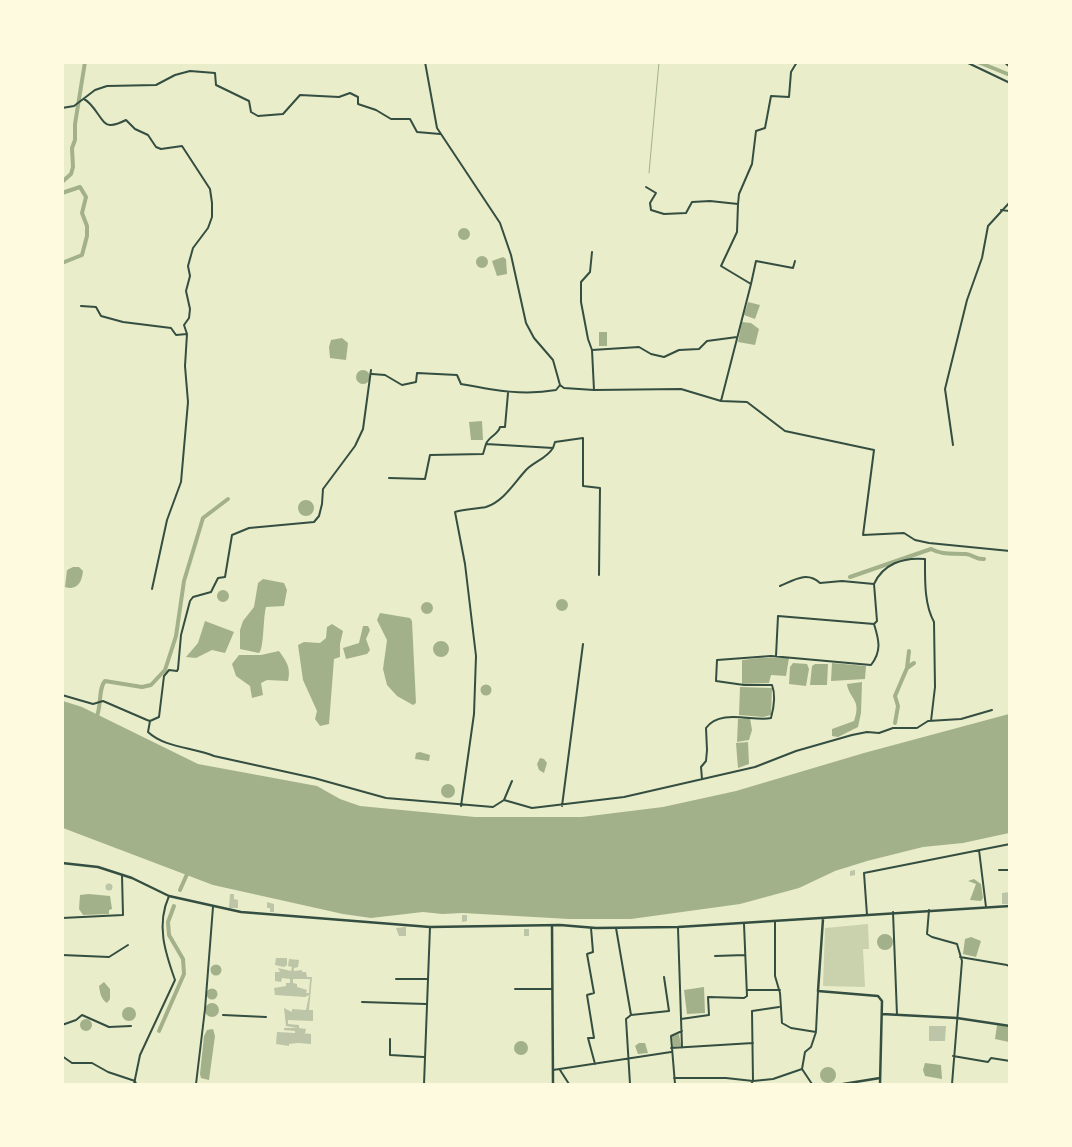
<!DOCTYPE html>
<style>
body{margin:0}
#map{position:relative;width:1072px;height:1147px;overflow:hidden;background:#e9edc9;font-family:Ubuntu,sans-serif}
canvas{display:block}
.frame{position:absolute;inset:0;border:64px solid #fefae0;pointer-events:none}
</style>
<div id="map">
<canvas width="1072" height="1147"></canvas>
<div class="frame"></div>
</div>
<script>
const ctx = document.querySelector('canvas').getContext('2d');
ctx.lineJoin = 'round';
function fillPath(path, color) {
  ctx.fillStyle = color;
  ctx.fill(path, 'evenodd');
}
function trace(path, color, width, dash) {
  ctx.strokeStyle = color;
  ctx.lineWidth = width;
  ctx.lineCap = dash ? 'butt' : 'round';
  ctx.setLineDash(dash || []);
  ctx.stroke(path);
}
const green = new Path2D(`
 M868 924 869 949H863L865 987 823 986 825 928Z`);
const water = new Path2D(`
 M458 234a6 6 0 1 1 12 0a6 6 0 1 1-12 0Z
 M476 262a6 6 0 1 1 12 0a6 6 0 1 1-12 0Z
 M503 257 506 259 507 274 497 276 492 261Z
 M748 302 760 305 755 319 744 315Z
 M742 322 751 323 759 329 755 345 738 342Z
 M599 332H607V346H599Z
 M342 338 348 343 346 360 330 358 329 347 331 340Z
 M356 377a7 7 0 1 1 14 0a7 7 0 1 1-14 0Z
 M482 421 483 440H471L469 422Z
 M298 508a8 8 0 1 1 16 0a8 8 0 1 1-16 0Z
 M73 567H79L83 571C82 582 77 591 65 587L67 570Z
 M263 579 284 583 287 590 284 606 266 607C263 618 264 649 259 653L240 649V630L243 621 254 607 258 583Z
 M217 596a6 6 0 1 1 12 0a6 6 0 1 1-12 0Z
 M556 605a6 6 0 1 1 12 0a6 6 0 1 1-12 0Z
 M421 608a6 6 0 1 1 12 0a6 6 0 1 1-12 0Z
 M380 613 410 618 412 621 416 703 413 705 397 696 387 685 383 669 387 640 377 620Z
 M205 621 234 632 225 653 212 650 196 658 186 657 198 643Z
 M332 624 343 631 340 644V657L334 659 329 724 320 726 315 719 317 711 303 680 298 645 304 642 320 643 326 638 327 627Z
 M363 626H368L370 630 366 639 370 650 367 654 346 659 343 648 359 643Z
 M433 649a8 8 0 1 1 16 0a8 8 0 1 1-16 0Z
 M279 651C287 662 291 668 288 681L267 680 261 683 263 695 252 698 250 686 236 676 232 664 239 655H261Z
 M760 658H789L786 676 771 675 769 683 742 684V660Z
 M793 663 807 664 809 669 806 686 789 684 790 667Z
 M832 663 866 666 865 679 831 681Z
 M815 664H828L827 685H810L812 666Z
 M862 682 861 713 858 727 838 737 832 736V729L854 721C862 699 849 699 847 684Z
 M480.5 690a5.5 5.5 0 1 1 11 0a5.5 5.5 0 1 1-11 0Z
 M740 687 772 688 771 715 763 717 739 715Z
 M63 701 82 707 198 764 317 786 340 799 360 806 475 817H582L663 807 736 791 864 753 1009 714V833L963 843 923 847 867 861 835 871 799 888 740 904 631 919H569L463 913 442 914 423 912 371 918 343 914 213 885 63 828Z
 M750 718 752 730 749 740 737 742 738 719Z
 M748 742 749 764 738 768 736 743Z
 M420 752 430 755 429 761 415 759 416 753Z
 M540 758 544 759 547 763 544 773 539 770 537 764Z
 M441 791a7 7 0 1 1 14 0a7 7 0 1 1-14 0Z
 M974 879 981 884 983 898 981 901 970 900 976 884 968 881Z
 M89 894 110 896 112 909 109 910V914L83 915 79 909 80 895Z
 M877 942a8 8 0 1 1 16 0a8 8 0 1 1-16 0Z
 M971 937 981 941 976 957 963 954 965 939Z
 M210.5 970a5.5 5.5 0 1 1 11 0a5.5 5.5 0 1 1-11 0Z
 M104 982 110 989V999L107 1003C101 999 100 993 99 986Z
 M704 987 705 1013 687 1014 684 990Z
 M206.5 994a5.5 5.5 0 1 1 11 0a5.5 5.5 0 1 1-11 0Z
 M205 1010a7 7 0 1 1 14 0a7 7 0 1 1-14 0Z
 M122 1014a7 7 0 1 1 14 0a7 7 0 1 1-14 0Z
 M80 1025a6 6 0 1 1 12 0a6 6 0 1 1-12 0Z
 M997 1025 1009 1027V1042L995 1039Z
 M213 1029 215 1036 209 1080 201 1078 200 1074 204 1036 207 1030Z
 M679 1034 681 1046 673 1047 672 1036Z
 M514 1048a7 7 0 1 1 14 0a7 7 0 1 1-14 0Z
 M639 1043H645L648 1053 638 1054 635 1046Z
 M925 1063 941 1065 942 1079 925 1076 923 1070Z
 M820 1075a8 8 0 1 1 16 0a8 8 0 1 1-16 0Z`);
const stream = new Path2D(`
 M649 173 659 62`);
const canal = new Path2D(`
 M978 62 1010 75
 M62 182 71 174 73 167 72 148 75 140V124L85 62
 M62 193 80 187 86 197 82 213 87 226V236L82 255 62 263
 M850 577 931 549C942 555 953 553 966 554 974 555 976 560 984 559
 M907 668 909 651
 M96 719C102 706 98 688 105 681L142 687 151 685 165 670 176 636 184 581 203 518 228 499
 M895 723 898 706 895 696 907 668 914 663
 M180 890 188 872
 M159 1031 184 974 183 959 169 935 168 922 174 906`);
const building = new Path2D(`
 M855 870V875L850 876V871Z
 M105.5 887a3.5 3.5 0 1 1 7 0a3.5 3.5 0 1 1-7 0Z
 M1010 892V904H1002V893Z
 M230 894H234V899L238 900V908H229Z
 M267 902 274 904V912H270V908H267Z
 M462 915H467V921L462 922Z
 M406 927V936H399L396 928Z
 M524 929H529V936H524Z
 M276 958H287V965L284 967 275 965Z
 M289 959 299 960 298 967 294 968V971L302 970V972H306L307 977H312L309 1010H313V1021L288 1020V1024L299 1025V1028L306 1029 305 1033H302L311 1034V1044L298 1043 289 1044V1046L276 1044 277 1032 295 1033V1031L284 1030V1028H297L286 1026 284 1008 292 1012V1009L306 1010 309 995 305 997 275 995 274 988 286 986V983H290V979L282 978 281 982 275 981V972H280L278 968 291 971 292 967 288 966ZM293 979H310L309 993H306L307 990 297 987V984L293 983Z
 M929 1026H946L945 1041H929Z`);
const minor = new Path2D(`
 M425 62 437 128 500 223 511 255 526 323 534 338 553 360 560 385 564 388 594 390 681 389 721 401 747 402 785 431 874 450 863 535 904 533 915 540 929 543 1010 551
 M966 62 1010 83
 M1004 62 1010 67
 M62 108 74 106 95 90 107 86 156 85 175 75 190 71 215 73 216 85 249 101 251 112 258 116 283 114 300 95 339 97 350 93 358 97V104L376 110 391 119H410L417 132 440 134
 M646 187 656 193 650 203 651 210 664 214 686 213 692 202 710 201 738 204 737 232 721 266 751 284 721 401
 M738 204 739 194 752 164 756 131 765 128 771 96 789 97 791 72 797 62
 M1001 210 1010 211
 M592 252 590 272 581 282V302L588 339 592 350 594 390
 M751 284 756 261 793 268 795 261
 M81 306 96 307 101 316 123 322 171 328 176 335 187 334 184 325 189 318 190 309 186 291 190 276 188 266 193 248 208 228 212 217V203L210 189 182 146 161 149 156 147 148 135 135 129 126 120C122 122 116 125 111 125 102 127 96 105 84 99
 M592 350 639 347 651 354 664 357 679 350 699 349 707 341 737 337
 M372 374 385 375 402 385 416 382 417 373 457 375 461 384C493 390 523 396 556 390L560 385
 M953 445 945 389 967 300 982 258 988 226 1010 202
 M553 448 555 442 583 438V486L600 488 599 575
 M389 478 425 479 430 455 483 454 486 444
 M874 584 877 621 874 624
 M780 586C794 580 807 571 820 583L842 581 874 584C883 564 903 557 925 559 925 579 924 604 934 622L935 687 931 721
 M152 589 167 520 181 482 188 402 185 366 187 334
 M62 695 93 704 103 701 147 720 150 721 148 732C165 748 193 747 214 756L314 778 386 798 493 807 504 800 512 781
 M150 721 159 717 164 676 169 670 177 671 178 669 181 635 190 601 193 597 211 592 218 578 225 577 232 535 249 528 314 522 319 516 322 504 323 489 355 446 363 429 371 370
 M702 779 701 767 706 761 707 750 706 728C720 708 754 722 771 718 774 707 776 695 772 685H744L716 681 717 660 771 656 871 665C882 651 879 640 874 624L778 616 776 656
 M504 800 532 808 624 797 755 767 796 751 852 735 867 732 879 733 893 728H917L928 721 961 719 992 710
 M461 806 474 714 476 656 465 564 455 512C465 509 476 509 486 507 504 501 514 483 526 470 535 461 546 459 553 448L486 444C489 436 498 435 500 427H505L508 393
 M562 806 583 644
 M979 850 986 907
 M999 870H1010
 M929 910 927 934 932 937 957 944 962 961 952 1084
 M893 912 897 1015
 M867 915 864 873 1010 844
 M62 918 123 915 122 875
 M775 921V976L780 993 782 1023 791 1028 816 1032 811 1047 805 1052 802 1069 812 1084
 M591 928 593 952 587 954 594 993 587 995 594 1038H588L595 1064
 M616 928 631 1015 626 1019 630 1084
 M678 928 682 1048
 M62 955 109 957 128 945
 M715 956 745 955
 M960 957 1007 965 1010 967
 M396 979H428
 M515 989H552
 M747 990H780
 M362 1002 426 1004
 M223 1015 266 1017
 M631 1015 669 1011 664 977
 M681 1019 709 1015 708 997 744 998 747 996 744 924
 M62 1025 76 1020 82 1015 109 1027 131 1026
 M816 1031 818 991
 M390 1039V1055L424 1057
 M671 1048 753 1043
 M62 1056 72 1063H92L108 1072 135 1081 136 1084
 M953 1056 988 1062 991 1058 1010 1061
 M553 1070 671 1052
 M560 1070 569 1084
 M674 1078H726L753 1081 773 1079 802 1069
 M134 1084 140 1055 175 980C165 952 156 925 169 896
 M196 1084 205 1009 213 907
 M424 1084 430 927
 M675 1084 671 1036 682 1031
 M751 1084 753 1081 752 1011 779 1007`);
const tertiary = new Path2D(`
 M62 863 98 867 132 878 169 896 241 912 430 927 560 925 596 928 678 927 1010 906
 M823 919 818 991 878 996 882 1001 880 1084
 M552 926 553 1084
 M882 1014 957 1018 1010 1026
 M843 1084 880 1078`);
fillPath(green, '#cad2ad');
fillPath(water, '#a3b18a');
trace(stream, '#a3b18a', 1);
trace(canal, '#a3b18a', 4);
fillPath(building, '#bcc5a7');
trace(minor, '#344e41', 2);
trace(tertiary, '#344e41', 2.5);
</script>
